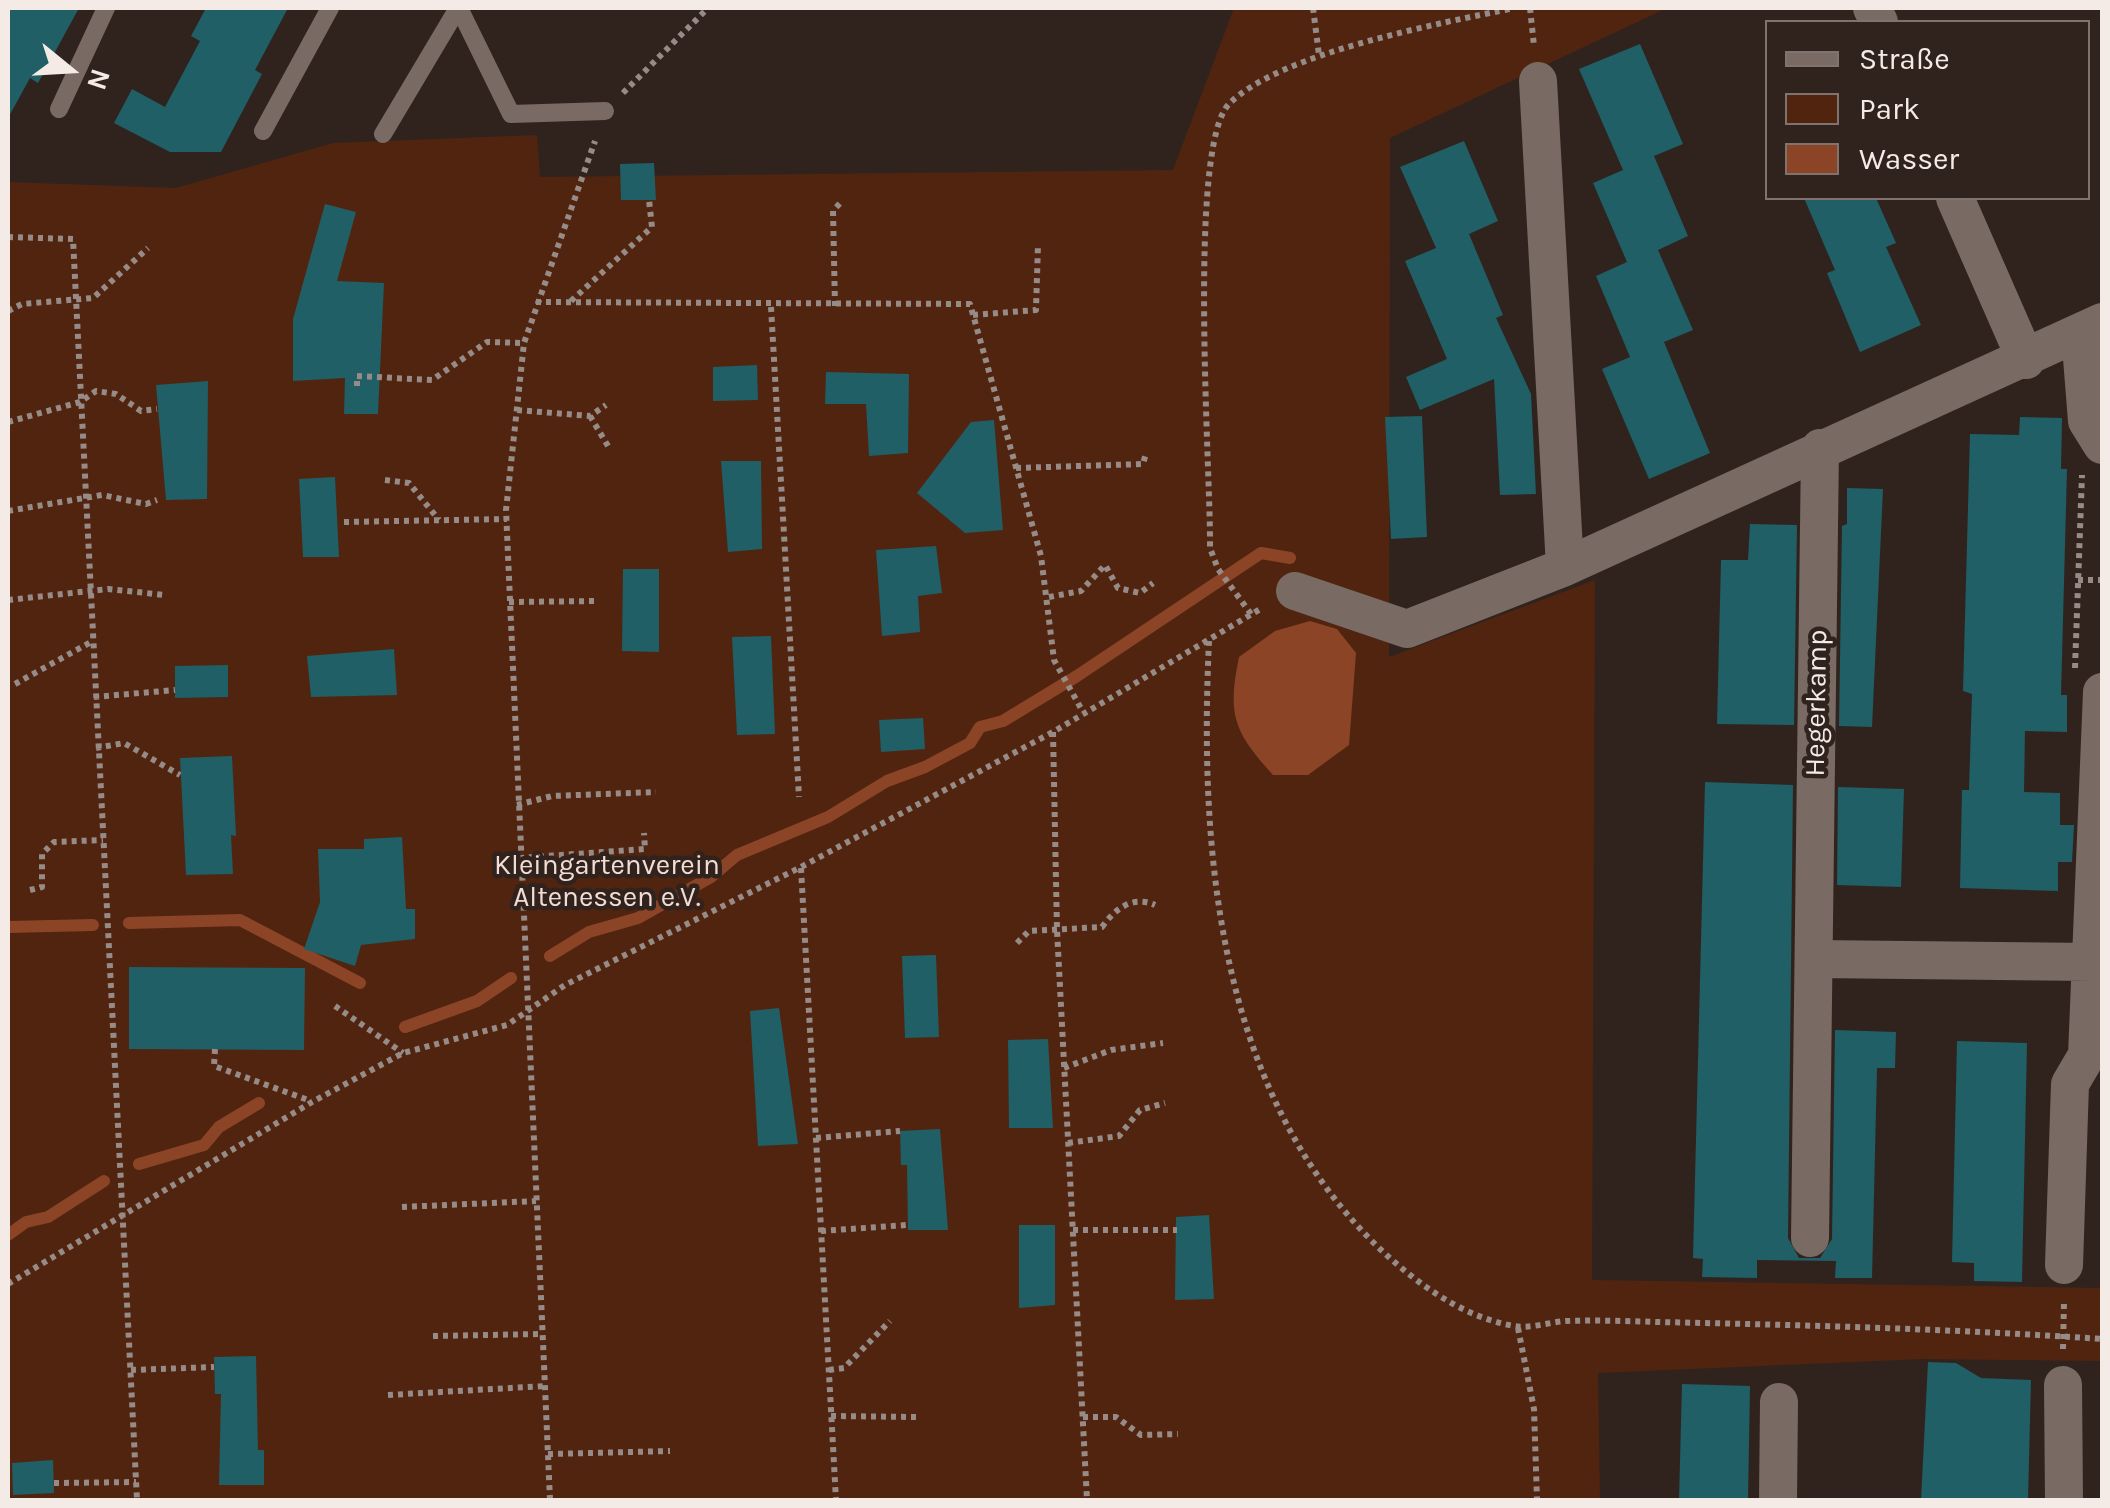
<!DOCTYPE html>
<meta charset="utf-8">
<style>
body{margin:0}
#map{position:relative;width:2110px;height:1508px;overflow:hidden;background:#30231e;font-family:Karla,sans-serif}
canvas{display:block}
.frame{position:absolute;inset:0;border:10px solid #f4ebe7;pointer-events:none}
.legend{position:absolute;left:1765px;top:20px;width:325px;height:180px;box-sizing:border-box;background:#30231e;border:2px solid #7e736e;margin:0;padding:12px 18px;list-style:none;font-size:30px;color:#f4ebe7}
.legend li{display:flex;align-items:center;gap:20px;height:50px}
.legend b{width:50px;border:2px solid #7e736e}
.north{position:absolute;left:20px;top:20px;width:100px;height:100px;-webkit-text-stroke:8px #30231e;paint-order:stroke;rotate:108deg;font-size:28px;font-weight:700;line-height:40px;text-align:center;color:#f4ebe7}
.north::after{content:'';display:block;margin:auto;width:35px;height:45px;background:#f4ebe7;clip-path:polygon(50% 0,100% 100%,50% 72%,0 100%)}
</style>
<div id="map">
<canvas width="2110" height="1508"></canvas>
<div class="frame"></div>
<ul class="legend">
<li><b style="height:12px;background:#796a63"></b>Straße</li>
<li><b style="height:28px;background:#512410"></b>Park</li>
<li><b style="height:28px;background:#8c4426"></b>Wasser</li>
</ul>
<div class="north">N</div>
</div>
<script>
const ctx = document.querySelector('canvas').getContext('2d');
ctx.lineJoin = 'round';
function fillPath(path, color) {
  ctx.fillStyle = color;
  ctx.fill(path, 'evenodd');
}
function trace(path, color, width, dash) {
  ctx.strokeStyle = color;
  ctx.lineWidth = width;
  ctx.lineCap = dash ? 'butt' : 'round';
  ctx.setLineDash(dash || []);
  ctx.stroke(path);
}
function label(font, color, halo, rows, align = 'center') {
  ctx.font = font + ' Karla,sans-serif';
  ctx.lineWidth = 9;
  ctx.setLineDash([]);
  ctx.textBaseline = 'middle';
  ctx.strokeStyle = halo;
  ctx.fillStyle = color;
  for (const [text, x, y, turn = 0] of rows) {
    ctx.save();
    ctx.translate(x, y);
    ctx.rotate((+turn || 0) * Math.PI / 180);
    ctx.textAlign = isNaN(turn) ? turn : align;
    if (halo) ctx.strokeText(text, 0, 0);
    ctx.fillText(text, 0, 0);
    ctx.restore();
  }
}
const green = new Path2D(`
 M1234 8H1667L1390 138 1389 657 1595 580 1592 1280 2102 1288V1361L1923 1359 1598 1373 1600 1500H8V182L176 188 333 143 537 135 540 177 1173 170Z`);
const water = new Path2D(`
 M1310 621 1337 629 1356 653 1349 745 1308 775H1273C1234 732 1227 715 1239 657L1275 631Z`);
const stream = new Path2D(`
 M129 923 240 920 360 983
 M8 927 93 925
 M550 956 589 932 638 918 711 877 737 855 828 817 887 781 925 767 970 743 980 727 1003 721 1077 676 1261 553 1290 558
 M405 1027 477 1001 511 978
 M139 1164 204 1145 219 1127 259 1103
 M8 1235 26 1222 48 1217 104 1181`);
const building = new Path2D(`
 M8 8H79L38 83 30 78 8 118Z
 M206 8H288L255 70 262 74 221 152H170L114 123 132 89 165 107 200 41 191 36Z
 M1640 44 1683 144 1654 156 1688 236 1658 250 1693 330 1664 342 1710 453 1649 479 1602 369 1630 357 1596 276 1627 262 1593 183 1623 170 1579 69Z
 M1464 141 1498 221 1469 234 1503 315 1496 318 1531 394 1536 494 1500 495 1494 379 1420 410 1406 377 1447 359 1405 261 1436 248 1400 167Z
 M654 163 656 200H621L620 164Z
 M1804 198H1876L1896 243 1886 247 1921 325 1860 352 1827 273 1835 270Z
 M325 204 356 212 337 281 384 283 378 414H344L345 378 293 381V319Z
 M757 365 758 400 713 401V367Z
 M826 372 909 374 908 453 869 456 866 404H825Z
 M208 381 207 499 166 500 156 385Z
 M1422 416 1427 537 1391 539 1385 417Z
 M2020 417 2062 418 2061 469H2067L2061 695H2067V732L2025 731 2024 792 2060 793V825H2074L2072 862H2058V891L1960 888 1962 790H1969L1972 694 1963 691 1970 434 2019 435Z
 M994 420 1003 530 965 533 917 493 971 422Z
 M721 461H761L762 549 728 552Z
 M335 477 339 557H303L299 479Z
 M1847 488 1883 489 1872 727 1839 726 1842 526 1847 524Z
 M1750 524 1797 525 1794 725 1717 724 1721 560H1748Z
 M936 546 942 593 918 596 920 632 882 636 876 550Z
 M623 569H659V652L622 651Z
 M771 636 775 734 737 735 732 637Z
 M394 649 397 695 311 697 307 656Z
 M228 665V697L175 698V666Z
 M923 718 925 749 881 752 879 720Z
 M232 756 236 836 231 835 233 874 186 875 180 758Z
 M1705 782 1793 785 1788 1238 1799 1258H1820L1832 1239 1835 1030 1896 1032 1895 1068H1877L1872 1278H1835L1836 1261 1757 1260V1278L1702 1277 1703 1259 1693 1258Z
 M1838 787 1904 789 1901 887 1837 885Z
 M402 837 406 909H415V939L361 945 355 966 304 949 320 902 318 849H364V839Z
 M936 955 939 1037 905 1038 902 956Z
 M129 967 305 968 304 1050 129 1049Z
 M779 1008 798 1144 758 1146 750 1011Z
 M1048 1039 1053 1128H1009L1008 1040Z
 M1957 1041 2027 1043 2022 1282 1974 1281V1263L1952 1262Z
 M940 1129 948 1230H908L907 1165H901L900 1131Z
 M1209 1215 1214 1299 1175 1300 1176 1217Z
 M1019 1225H1055V1305L1019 1308Z
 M256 1356 258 1450H264V1485H219L221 1394H215L214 1357Z
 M1928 1362 1956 1363 1981 1378 2031 1380 2028 1500H1921Z
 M1682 1384 1750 1386 1748 1500H1679Z
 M53 1460 54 1493 13 1495 12 1463Z`);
const path = new Path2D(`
 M1313 8 1319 55
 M1530 8 1534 46
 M623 93 708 8
 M8 237 73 239 137 1500
 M571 301 652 227 649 200
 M536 302 970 304 1041 556 1054 660 1083 712
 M835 306 833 211 841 202
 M771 307 799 797
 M8 311 22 304 93 298 148 248
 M973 315 1036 310 1038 244
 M357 386V376L432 380 487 342 524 343
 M517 410 590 416 606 405
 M590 416 608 446
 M8 422 80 402 96 391 116 394 141 411 157 409
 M1016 468 1143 464 1146 453
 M385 480 409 483 439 520
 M8 511 102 495 146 504 157 500
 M344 522 507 519
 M2078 580H2102
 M1049 597 1081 591 1105 565 1118 588 1140 593 1153 583
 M8 600 108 589 165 595
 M509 602 599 601
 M1251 614 1218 569 1210 548C1211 473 1187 147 1229 104 1279 53 1442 23 1514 8
 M1209 641C1199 852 1218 1093 1379 1248 1416 1283 1462 1317 1514 1326 1530 1329 1549 1322 1566 1321 1596 1320 1627 1321 1657 1322 1805 1325 1955 1329 2102 1339
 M2075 668 2082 475
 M15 684 91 642
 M94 697 175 690
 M1053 732 1057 930 1087 1500
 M96 748 124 743 180 775
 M517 805 552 796 656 792
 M519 858 645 849 644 833
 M801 868 836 1500
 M30 890 42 887V854L54 842 103 840
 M1017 943 1029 931 1102 927C1115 909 1132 895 1155 905
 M335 1006 403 1053
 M215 1049 214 1066 311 1101
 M1064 1068 1111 1050 1163 1043
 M816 1138 900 1131
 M1068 1143 1119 1136 1140 1110 1165 1103
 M402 1207 536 1201
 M1073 1230H1177
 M821 1231 907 1225
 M8 1284 312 1102 403 1053 507 1025 565 985 801 867 1053 732 1262 608
 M1518 1328 1534 1409 1537 1500
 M433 1336 542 1334
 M2063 1349 2064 1302
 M131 1370 214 1367
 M829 1370 844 1368 890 1321
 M388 1395 545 1386
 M831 1416 916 1417
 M1083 1417H1116L1141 1435 1178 1434
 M548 1454 670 1451
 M54 1483 136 1482
 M550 1500 506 510 524 343 595 141`);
const lane = new Path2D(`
 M459 8 511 114 605 111
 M59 109 106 8
 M263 131 330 8
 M383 134 458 8`);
const street = new Path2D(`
 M1872 8 1879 22
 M1538 81 1565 567
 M1955 198 2026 360
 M2080 333 2087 421 2102 445
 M1295 591 1407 629 1565 567 2102 322
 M1815 959 2091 962
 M1810 1238 1820 448
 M2064 1265 2070 1084 2087 1055 2102 692
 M2063 1385 2064 1500
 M1778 1500 1779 1402`);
const streetNames = [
 ["Hegerkamp",1817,703,-89]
];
const parkNames = [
 ["Kleingartenverein",607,866],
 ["Altenessen e.V.",607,898]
];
fillPath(green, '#512410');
fillPath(water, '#8c4426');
trace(stream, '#8c4426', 12);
fillPath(building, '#1f5f65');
trace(path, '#968b86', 6, [5, 5]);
trace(lane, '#796a63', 18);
trace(street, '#796a63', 38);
label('28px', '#f4ebe7', '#30231e', streetNames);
label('28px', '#f3dcd4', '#30231e', parkNames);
</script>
